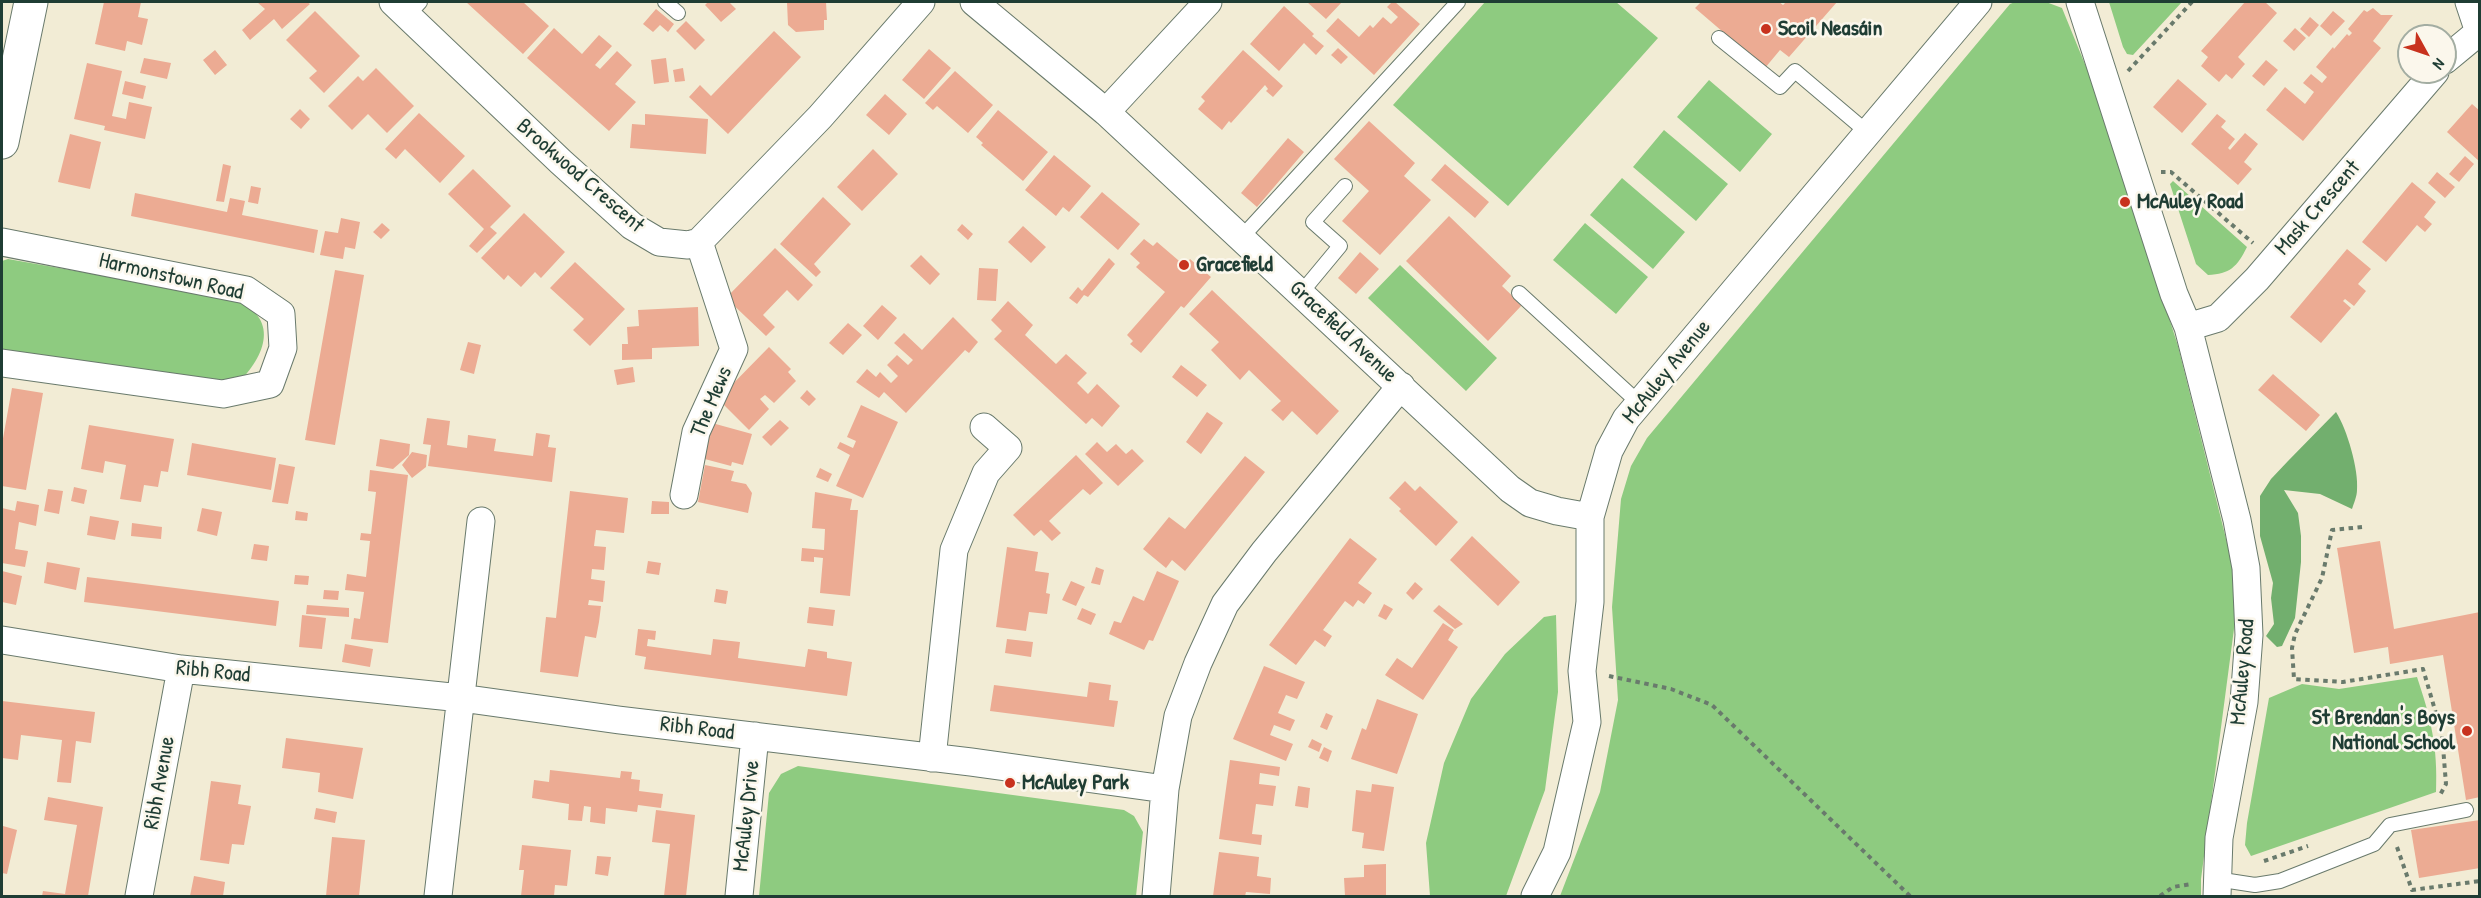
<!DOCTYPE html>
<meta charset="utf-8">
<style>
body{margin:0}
#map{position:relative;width:2481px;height:898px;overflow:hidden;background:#f2ecd5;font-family:"Patrick Hand",sans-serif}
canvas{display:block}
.frame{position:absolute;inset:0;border:3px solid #1f3d34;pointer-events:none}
.north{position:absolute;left:2397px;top:24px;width:60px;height:60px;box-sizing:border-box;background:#fbf7ec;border:2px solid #a3ada2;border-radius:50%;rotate:130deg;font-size:16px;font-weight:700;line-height:24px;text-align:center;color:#1f3d34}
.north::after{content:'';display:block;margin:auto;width:21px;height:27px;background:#c8321e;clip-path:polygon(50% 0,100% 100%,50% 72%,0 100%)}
</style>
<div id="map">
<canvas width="2481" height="898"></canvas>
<div class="frame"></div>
<div class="north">N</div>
</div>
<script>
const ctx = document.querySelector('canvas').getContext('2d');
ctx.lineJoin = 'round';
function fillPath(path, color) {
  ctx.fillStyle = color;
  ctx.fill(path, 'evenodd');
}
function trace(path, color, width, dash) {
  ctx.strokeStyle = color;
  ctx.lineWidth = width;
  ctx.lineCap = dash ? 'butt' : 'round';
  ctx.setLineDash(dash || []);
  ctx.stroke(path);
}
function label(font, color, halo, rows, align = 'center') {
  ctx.font = font + ' "Patrick Hand",sans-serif';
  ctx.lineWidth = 5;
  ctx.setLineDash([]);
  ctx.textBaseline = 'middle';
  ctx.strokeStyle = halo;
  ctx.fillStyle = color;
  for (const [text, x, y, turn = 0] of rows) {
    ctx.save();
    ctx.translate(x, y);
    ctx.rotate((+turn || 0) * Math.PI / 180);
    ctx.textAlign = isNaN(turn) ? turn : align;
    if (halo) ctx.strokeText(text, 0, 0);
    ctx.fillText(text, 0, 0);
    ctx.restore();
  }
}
const green = new Path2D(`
 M1485 2H1616L1658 38 1508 206 1393 105Z
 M2015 2H2046L2062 8 2100 101 2178 346 2239 591 2201 879V896H1560L1600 792 1618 700 1612 607 1621 499 1631 466 1647 438 2010 4Z
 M2109 2H2182L2133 55 2127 54 2123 47Z
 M1709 80 1772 134 1740 172 1677 117Z
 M1664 130 1728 184 1696 221 1633 167Z
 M1622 178 1685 232 1653 269 1590 215Z
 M2173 181 2247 247C2237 267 2230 274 2208 275L2196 264 2170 184Z
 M1585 223 1648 277 1616 314 1553 260Z
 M8 259 229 298C279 314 269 352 239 382L2 352V261Z
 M1400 265 1497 358 1466 391 1368 298Z
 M1556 615 1558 692 1545 790 1506 896H1430L1426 843 1444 763 1471 699 1505 654 1544 617Z
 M2417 677C2431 719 2438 747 2436 792L2251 856 2245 845 2247 823 2269 698 2302 684 2339 689Z
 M798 766 1124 810 1134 816 1143 832 1136 896H759L769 793 781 774Z`);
const forest = new Path2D(`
 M2336 412C2347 429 2359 470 2357 490 2357 496 2354 503 2352 509L2320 494 2284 490 2298 513 2301 536V562L2295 618 2282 646 2277 647 2266 636 2274 624 2271 598 2273 583 2260 536V496L2271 479 2288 461Z`);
const building = new Path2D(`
 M104 2H141L138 17 148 19 142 45 127 41 125 51 95 44Z
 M257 2H307L310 4 282 29 274 19 250 40 242 30 265 9Z
 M466 2H523L549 26 523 54Z
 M708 2H729L736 9 721 22 705 5Z
 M787 2H826L827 20H824V30L796 32 788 25Z
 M1307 2H1342L1326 19Z
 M1392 2H1395L1420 24 1374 75 1326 31 1338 18 1359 37 1370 25 1373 28 1383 17 1391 24 1398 17 1387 7Z
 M1701 2H1779L1783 5 1786 2H1837L1789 57 1780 50 1765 68 1695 8Z
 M2245 2H2265L2277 13 2238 57 2245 64 2232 79 2226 74 2219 82 2201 66 2208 57 2201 51Z
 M1284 6 1314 34 1312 36 1324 46 1316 55 1304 43 1279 71 1250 44Z
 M2373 8 2381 15H2393L2373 41 2381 48 2303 141 2266 110 2285 87 2305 104 2314 92 2303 83 2311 74 2322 83 2327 77 2316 67 2333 47 2334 49 2347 34 2349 36 2352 33 2348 29 2364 10 2367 12Z
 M656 9 674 24 668 32 660 25 653 32 643 24Z
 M315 11 360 56 324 93 309 78 317 71 286 40Z
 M2333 11 2345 21 2331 36 2320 26Z
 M2310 17 2319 25 2309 37 2300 29Z
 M686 21 705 40 695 50 676 31Z
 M554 28 582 54 599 35 612 46 595 65 600 69 617 51 632 65 615 84 636 102 609 131 527 58Z
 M2295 28 2306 38 2294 51 2283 41Z
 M774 31 801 57 728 134 689 97 700 85 711 96Z
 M1338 48 1348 57 1341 64 1331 55Z
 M929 49 951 68 924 99 902 80Z
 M215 50 227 65 215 75 203 60Z
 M1243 50 1283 86 1273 97 1266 91 1268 89 1265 85 1231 123 1229 121 1222 130 1198 109 1205 101 1201 97Z
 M144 58 171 63 167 79 140 73Z
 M666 58 669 82 654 84 651 60Z
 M2266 60 2278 70 2264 86 2252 76Z
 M87 63 122 71 112 116 126 119 129 102 152 107 145 139 104 130 105 126 74 119Z
 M376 68 414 106 387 133 368 114 352 130 328 106 358 76 363 81Z
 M683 68 685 81 675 82 673 70Z
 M955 71 993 105 968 133 937 106 933 110 925 103Z
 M2178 79 2207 104 2182 133 2153 107Z
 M125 81 146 86 143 99 122 94Z
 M885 94 907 114 889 135 866 115Z
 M2472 104 2480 111V162L2447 132Z
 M300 109 310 119 301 129 290 119Z
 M998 110 1048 152 1023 181 981 145 983 143 976 137Z
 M419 113 465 156 440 183 405 149 396 159 385 149Z
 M645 114 708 119 706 154 630 148 632 124 645 125Z
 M2217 114 2226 121 2221 127 2235 139 2228 148 2230 150 2245 133 2258 144 2244 162 2252 169 2238 185 2191 144Z
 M1369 121 1415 163 1404 176 1431 200 1380 255 1342 221 1369 191 1334 159Z
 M70 134 101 142 90 189 58 182Z
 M1288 138 1304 152 1257 207 1241 193Z
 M873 149 898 174 862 211 837 187Z
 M1054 155 1091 186 1069 212 1063 207 1056 216 1025 190Z
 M2465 156 2474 164 2459 182 2449 174Z
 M223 164 231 166 224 202 216 201Z
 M1445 164 1489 202 1475 218 1431 180Z
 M473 169 511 206 490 227 497 233 477 253 469 246 484 229 448 194Z
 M2437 172 2455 187 2445 198 2428 183Z
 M2412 182 2436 202 2424 217 2432 224 2425 232 2417 225 2386 262 2362 242Z
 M251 186 261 188 258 204 248 202Z
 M1102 192 1140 224 1118 250 1080 217Z
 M135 193 227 212 230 198 245 201 242 215 318 230 314 253 131 216Z
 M823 197 851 224 814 264 821 272 816 277 780 244Z
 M524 213 565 252 541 278 535 272 521 287 508 275 504 280 481 258Z
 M1449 216 1511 276 1502 286 1522 305 1488 341 1406 261Z
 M341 218 360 222 355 249 345 247 343 259 320 255 325 231 338 233Z
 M382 223 390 230 381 239 373 232Z
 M962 224 973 234 968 240 957 230Z
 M1023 226 1046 247 1031 263 1008 242Z
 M1144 239 1153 246 1157 242 1185 266 1190 259 1211 277 1184 308 1181 306 1141 353 1130 344 1133 341 1127 335 1165 292 1136 267 1140 263 1130 254Z
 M775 248 813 285 798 301 787 290 763 315 775 327 766 336 726 298Z
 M2347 249 2371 269 2358 284 2366 291 2354 306 2345 299 2343 301 2351 308 2321 343 2290 317Z
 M1360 252 1379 269 1356 294 1338 278Z
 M921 255 940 274 930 285 910 266Z
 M1109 258 1115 264 1088 297 1084 295 1077 304 1069 298 1078 287 1082 291Z
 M575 262 625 309 590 346 573 330 584 319 550 288Z
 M979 268 998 269 996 301 977 300Z
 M335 270 364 275 335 445 305 440Z
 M1212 290 1339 411 1317 435 1292 411 1283 421 1271 410 1281 401 1249 370 1240 380 1211 350 1219 342 1189 314Z
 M1008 301 1033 325 1025 335 1056 364 1066 354 1087 373 1077 383 1088 394 1097 384 1120 406 1102 427 1092 418 1086 424 994 339 1002 331 991 320Z
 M882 305 897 318 878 340 863 326Z
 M698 307 699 346 652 348V359L622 360V344H628L627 327 639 326 638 310Z
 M953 317 978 342 969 353 965 350 906 413 884 392 879 398 856 382 867 369 876 377 880 372 891 383 898 376 887 365 897 355 908 365 913 360 894 343 904 333 922 350Z
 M848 323 862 335 843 355 829 343Z
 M468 342 481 345 474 374 460 370Z
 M769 347 791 369 788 372 796 381 774 403 765 395 760 399 769 409 749 430 718 399Z
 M1181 365 1207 385 1197 397 1172 377Z
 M633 367 635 382 617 385 614 370Z
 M2273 374 2320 415 2306 431 2258 390Z
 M12 388 43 393 26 490 2 486V444Z
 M807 390 816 399 809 406 800 398Z
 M861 405 898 422 863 498 836 486 850 455 837 448 840 442 853 448 856 441 847 437Z
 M1207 412 1223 423 1201 454 1186 442Z
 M427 418 450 421 447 445 467 448 468 435 496 439 494 451 533 456 536 433 550 435 548 447 556 448 552 482 428 466 431 445 423 444Z
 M780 420 789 428 771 446 762 437Z
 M712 423 752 434 743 465 732 462 731 466 701 458Z
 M89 425 174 439 168 472 161 471 158 487 144 485 141 502 120 499 126 465 105 461 103 473 81 469Z
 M380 439 410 444 409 455 393 469 376 466Z
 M1097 442 1107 452 1116 444 1126 454 1132 449 1144 461 1118 486 1085 454Z
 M192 443 276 458 271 490 187 475Z
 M412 452 427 455 426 467 412 478 402 465Z
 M1076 455 1103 483 1090 495 1083 489 1049 521 1061 533 1052 541 1041 530 1034 536 1013 515Z
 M1245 456 1265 472 1185 571 1172 560 1166 568 1143 549 1169 517 1185 529Z
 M279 464 295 467 288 504 272 502Z
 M705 465 734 471 731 481 746 484 752 493 748 513 698 502Z
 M820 468 832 474 828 482 816 477Z
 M370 470 408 475 388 643 351 639 354 618 360 619 364 592 345 590 347 574 366 577 370 541 360 540 361 533 371 534 376 492 368 491Z
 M1405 481 1415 491 1420 486 1458 522 1436 546 1399 511 1401 509 1389 498Z
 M74 487 87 490 84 504 71 501Z
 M48 489 63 491 59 514 44 511Z
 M570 491 628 498 624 533 596 530 594 546 606 547 605 559 604 570 592 569 591 579 605 581 603 602 589 600 588 605 601 606 599 622 596 638 585 636 578 677 540 672 546 617 556 618Z
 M815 492 852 499 850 510H858L850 596 820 593 823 558 814 557V562L801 561 802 548 824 550 825 529 812 528Z
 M17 501 39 505 36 526 19 522 15 549 28 551 25 567 2 563V508L15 511Z
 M652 501 669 502V514H651Z
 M202 508 222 512 217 536 197 531Z
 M296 511 308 513 307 521 295 520Z
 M90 516 119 521 115 540 87 535Z
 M132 523 162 527 161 539 131 536Z
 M1472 536 1520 582 1498 606 1450 560Z
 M1350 538 1377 559 1358 583 1372 593 1364 604 1358 600 1353 607 1345 601 1323 630 1332 636 1325 647 1315 640 1296 665 1269 645Z
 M2380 541 2394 629 2480 612V797L2466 800 2443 655 2390 664 2388 647 2354 653 2337 548Z
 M254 544 269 546 267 561 251 559Z
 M1007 547 1038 552 1035 571 1049 573 1046 593 1050 594 1047 614 1029 612 1026 631 996 627Z
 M648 561 661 563 659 575 646 573Z
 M47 562 80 568 76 590 44 583Z
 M1096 567 1104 570 1100 585 1091 583Z
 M2 571 22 576 16 605 2 602Z
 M1157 571 1179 581 1153 641 1149 640 1144 650 1109 634 1114 621 1121 623 1133 596 1144 601Z
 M295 575 309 576 308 585 294 584Z
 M87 577 279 601 276 626 84 602Z
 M1071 581 1085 587 1076 606 1062 600Z
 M1415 582 1423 589 1413 600 1406 593Z
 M716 589 728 591 726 604 714 602Z
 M324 590 339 591 338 600 323 599Z
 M1384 604 1393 609 1386 620 1378 616Z
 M307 605 349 608V617L306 614Z
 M1439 605 1463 624 1455 629 1433 611Z
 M809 607 835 610 833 626 807 623Z
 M1082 608 1096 614 1091 625 1077 619Z
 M302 615 326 618 322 649 299 647Z
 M1443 623 1454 630 1448 640 1458 647 1423 700 1385 675 1397 658 1412 668Z
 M638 629 656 631 655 640 648 639 647 646 711 655 713 639 740 642 738 658 805 667 808 649 827 652V658L852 662 847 696 644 669 646 657 635 655Z
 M1007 639 1033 642 1031 657 1005 653Z
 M345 644 373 649 370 667 342 662Z
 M1264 666 1305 682 1297 699 1286 695 1278 713 1295 720 1290 731 1274 725 1270 735 1293 744 1286 761 1233 739Z
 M1089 682 1111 685 1109 700 1118 701 1114 727 990 711 994 685 1087 697Z
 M1377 699 1418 714 1397 774 1351 759 1362 728 1366 730Z
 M2 701 95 712 91 743 76 741 71 783 57 782 62 740 21 735 18 760 2 758Z
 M1326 713 1333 716 1327 730 1320 727Z
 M286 738 363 748 353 799 318 792 320 773 282 768Z
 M1312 739 1322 744 1319 752 1308 747Z
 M1324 747 1332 751 1328 762 1319 758Z
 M1230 760 1280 767 1279 776 1260 773 1259 784 1276 786 1273 806 1256 804 1252 834 1262 835 1261 845 1219 839Z
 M550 770 620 778 621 771 632 772 631 779 640 780 639 791 663 794 661 808 638 805 637 812 606 808 605 824 590 822 591 807 584 806 582 821 568 820 569 804 532 798 534 780 549 782Z
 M211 781 241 785 238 804 251 806 244 845 232 844 229 864 200 860Z
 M1372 784 1394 787 1384 851 1362 848 1364 833 1352 831 1356 790 1371 792Z
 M1298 786 1310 788 1308 808 1295 806Z
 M48 797 103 807 88 896H42L43 891 65 894 77 825 44 820Z
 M316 808 337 812 335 823 314 819Z
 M656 810 695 815 686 896H664L670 844 652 842Z
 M2480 820V868L2419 878 2411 830Z
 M3 826 17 830 7 874 2 873Z
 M332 837 365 840 359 896H326Z
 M522 845 571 850 567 886 555 885 554 896H521L524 870H519Z
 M1219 852 1259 857 1257 876 1271 878 1270 894 1246 892 1245 896H1213Z
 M597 856 611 857 608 876 595 874Z
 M1386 864V896H1345L1344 878 1364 877V865Z
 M194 876 225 882 223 896H190Z`);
const path = new Path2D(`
 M2128 71 2192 2
 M2161 172H2171L2253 243
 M2362 527 2332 530 2322 578 2295 634 2292 648 2294 679 2343 682 2423 669 2442 734 2446 784 2440 795
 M1609 676 1671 689 1712 705 1910 896
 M2397 847 2412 890 2480 881
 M2264 861 2308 846
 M2160 896 2173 887 2191 884`);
const service = new Path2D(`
 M665 2 678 13
 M407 16 420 2
 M1719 38 1780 87 1795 71 1867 132
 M1241 238 1458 2
 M1301 293 1340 246 1313 222 1345 186
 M1519 293 1639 403
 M2216 879 2255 885 2280 881 2374 844 2390 825 2466 810`);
const minor = new Path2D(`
 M393 2 561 162 632 226 659 242 688 245 699 242 820 117 921 2
 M974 2 1106 112 1510 489 1530 503 1557 511 1590 517
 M2080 2 2174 294 2188 327 2237 520 2246 568 2249 635 2244 702 2219 838 2217 896
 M2445 60 2479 32 2469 2
 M1106 112 1208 2
 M2 242 246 290 281 314 283 348 270 384 223 394 2 363
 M2188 327 2218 318 2257 279 2435 72
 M684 495 696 432 734 349 699 242
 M2 640 181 669 461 698 619 720 971 762 1165 789
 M932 758 954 550 986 473 1008 448 984 427
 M139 896 181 669
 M438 896 481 521
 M739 896 755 736
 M1156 896 1165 789 1178 716 1198 663 1225 604 1264 552 1401 386
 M1535 896 1557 852 1587 722 1582 671 1590 602V517L1609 451 1626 419 1978 2`);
const tertiary = new Path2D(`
 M2 142 31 2`);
const markers = [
 [1766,29,6,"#c8321e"],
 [2125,202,6,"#c8321e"],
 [1184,265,6,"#c8321e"],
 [2467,731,6,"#c8321e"],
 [1010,783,6,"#c8321e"]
];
const poiNames = [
 ["Scoil Neasáin",1778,29],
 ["McAuley Road",2137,202],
 ["Gracefield",1196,265],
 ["St Brendan's Boys",2455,718,"right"],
 ["National School",2455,743,"right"],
 ["McAuley Park",1022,783]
];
const streetNames = [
 ["Brookwood Crescent",580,176,41],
 ["Mask Crescent",2318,208,-49],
 ["Harmonstown Road",171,277,13],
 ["Gracefield Avenue",1343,332,43],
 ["McAuley Avenue",1667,372,-51],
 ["The Mews",712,402,-67],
 ["Ribh Road",213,672,6],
 ["McAuley Road",2243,672,-85],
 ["Ribh Road",697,729,7],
 ["Ribh Avenue",160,783,-80],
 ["McAuley Drive",747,816,-84]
];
fillPath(green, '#8ecb80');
fillPath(forest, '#72af6e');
fillPath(building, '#ecab93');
trace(service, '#697a6c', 16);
trace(minor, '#697a6c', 29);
trace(tertiary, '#697a6c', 35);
trace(path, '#697a6c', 4, [4.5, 4.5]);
trace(service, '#fff', 14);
trace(minor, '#fff', 27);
trace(tertiary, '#fff', 33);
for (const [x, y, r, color] of markers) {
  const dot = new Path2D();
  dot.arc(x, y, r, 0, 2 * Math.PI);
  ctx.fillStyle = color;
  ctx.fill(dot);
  trace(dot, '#fbf7ec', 2);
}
label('bold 22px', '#1f3d34', '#fbf7ec', poiNames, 'left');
label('22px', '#1f3d34', '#fbf7ec', streetNames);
</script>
